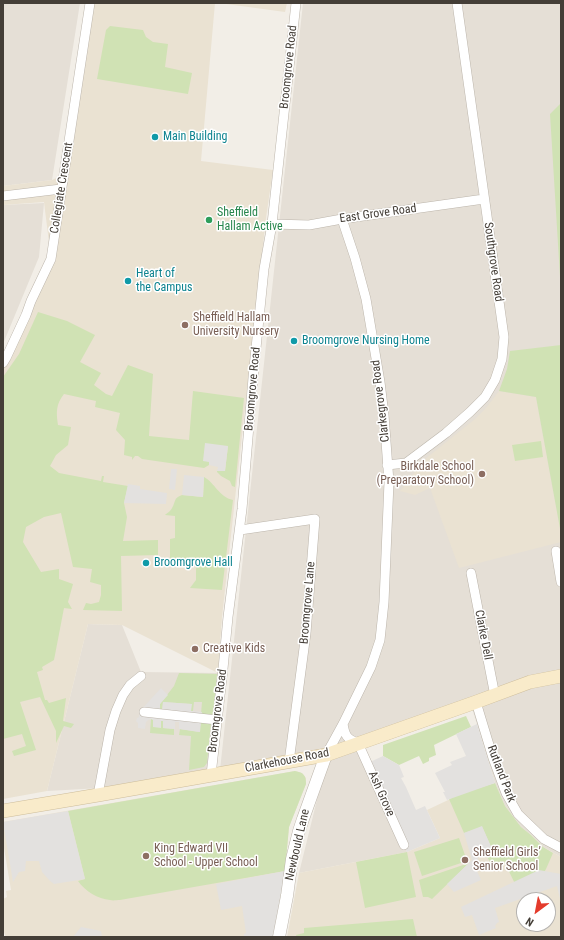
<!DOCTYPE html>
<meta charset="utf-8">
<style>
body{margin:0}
#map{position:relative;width:564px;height:940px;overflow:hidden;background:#f2eee7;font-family:"Roboto Condensed",sans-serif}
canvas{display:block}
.frame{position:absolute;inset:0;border:4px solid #443e37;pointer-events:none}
.north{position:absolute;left:516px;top:892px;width:40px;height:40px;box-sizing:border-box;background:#fff;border:1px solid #b4b2af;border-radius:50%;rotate:212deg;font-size:11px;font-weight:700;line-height:16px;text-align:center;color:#443e37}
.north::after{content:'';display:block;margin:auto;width:14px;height:18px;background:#e43b2c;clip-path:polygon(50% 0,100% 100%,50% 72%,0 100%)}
</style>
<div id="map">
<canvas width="564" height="940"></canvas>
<div class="frame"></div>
<div class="north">N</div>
</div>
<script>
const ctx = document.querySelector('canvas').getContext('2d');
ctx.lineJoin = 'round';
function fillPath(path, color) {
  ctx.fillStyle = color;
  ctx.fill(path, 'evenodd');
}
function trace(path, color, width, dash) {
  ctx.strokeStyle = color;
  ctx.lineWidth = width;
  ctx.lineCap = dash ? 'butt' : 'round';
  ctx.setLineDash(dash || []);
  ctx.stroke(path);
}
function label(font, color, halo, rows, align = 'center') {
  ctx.font = font + ' "Roboto Condensed",sans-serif';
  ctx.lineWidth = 3;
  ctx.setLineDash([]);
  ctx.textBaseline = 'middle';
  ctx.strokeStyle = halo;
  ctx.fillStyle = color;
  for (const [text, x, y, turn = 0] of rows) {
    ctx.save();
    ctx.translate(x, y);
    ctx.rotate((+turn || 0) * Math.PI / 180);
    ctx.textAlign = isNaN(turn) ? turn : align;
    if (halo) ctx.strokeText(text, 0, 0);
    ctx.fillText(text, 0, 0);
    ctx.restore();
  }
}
const residential = new Path2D(`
 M3 3H80L52 180 3 186Z
 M303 3H561V857L543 847 531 835 521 827 505 806 495 783 472 708 361 746 407 852 299 873 327 759 220 770Z
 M44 203 39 257 3 344V205Z
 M88 624 122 625 141 672 218 673 208 769 102 788 47 791Z`);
const education = new Path2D(`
 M90 3H215L201 161 273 170 266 218 222 617 218 673 122 625 88 624 47 791 3 799V366L51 259 44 202 3 205V186L52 180 63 175Z
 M219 3H287L285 12Z
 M499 391 536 397 561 534V542L459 568 430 488 415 495 400 491 425 459 475 419 486 408Z
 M295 771 302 773 306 778V784L289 827 285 871 273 937H6L3 930V899L7 897 6 891 11 890 3 842V822Z
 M495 783 505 806 521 827 531 835 543 847 561 857V937H287L299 873 407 852 440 838 427 810 463 793ZM524 900H548V924H524Z`);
const green = new Path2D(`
 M110 26 143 30 146 37 153 42 168 44 165 67 192 73 188 94 97 79 106 30Z
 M561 103V293L550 114Z
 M38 312 67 321 95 335 80 362 101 373 94 385 106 394 112 396 128 365 153 374 149 436 189 440 193 391 244 398 235 487 232 486 230 481 221 476 217 472V471H225L228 446 209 462V465L204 468 142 459 138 456H135L132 460V457L124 455 125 440 116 430 120 413 95 407 96 401 64 394C56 404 56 412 58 425L71 427 68 445 56 455 50 466 59 473 101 481 102 476H104L103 482 128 486 124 503 127 517 123 541 158 540V555L121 556 122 611 83 610 86 603 91 604 99 602 101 595V585L90 582 92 569 73 567 61 513 44 517 26 527 23 542 41 572 59 569V579L73 584 68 602 72 609 64 608 54 660 42 667 43 670 37 672 45 700H47L49 703 66 698 63 721 74 724 71 728 64 726 56 743V731L40 697 20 702 36 750 14 756 12 751 26 746 22 734 3 739V377L19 354Z
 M561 345V534L536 397 499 391 507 369 510 351Z
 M541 441 543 457 515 461 512 445Z
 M204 477C215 483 219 497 233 500L222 590 190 588 196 580V563L170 564V539L175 538V516L165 515C167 513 171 511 172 508 176 502 173 498 182 495L203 497Z
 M179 673 217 674 213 715 201 714 202 702H194L193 711H191V704L163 702 162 712 160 708V704L174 686Z
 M466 716 471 727 434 745 436 755 429 758V761L423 764 419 756 399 765 383 756V745Z
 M151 719 163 721V728L174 729V735L150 733Z
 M201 721 211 723 207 763 204 767 189 770 191 736 179 735 180 729 199 732Z
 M295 771C304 773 306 775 306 784L289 827 285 871 120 900C117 900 113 901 110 900 98 899 85 891 78 881L85 879 68 811Z
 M495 783 505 806 521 827 531 835 543 847 553 853 546 869 542 876 517 888 504 861 493 866 487 857 493 851 482 827 464 833 449 799 463 793Z
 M459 838 467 861 422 876 414 852Z
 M407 852 416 897 365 908 356 862Z
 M469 863 432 899 428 897H423L419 880Z
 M413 919 417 937H297L296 935 304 933V928Z`);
const parking = new Path2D(`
 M205 443 228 446 225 471H217L218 467 209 465V462L203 461Z
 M171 469H177L175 490 169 489Z
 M184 475 204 477 203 497 182 495Z
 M128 484 140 486V489L167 493 166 504 124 503Z
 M161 688 168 695 160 704V710L162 711 163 702 192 704 191 711 202 712 200 732 179 729V722H175V729L163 728V721H161V728L153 727V720L151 719 148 720 146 722 145 729 138 728V723L136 721 137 718 139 717 140 711Z
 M477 724 495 783 447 800 443 792H445L435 773 452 765 450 762 466 756 456 734Z
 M383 756 399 765 404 777 401 778 406 787 416 810 425 806 440 838 407 852 368 763Z
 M68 811 85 879 54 884 50 881 42 872 39 861H26L25 871 19 872 13 882 3 822Z
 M482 826 493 851 487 857 483 854 478 857V864L480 866 476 869 481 880 454 892 447 884 472 860 464 833Z
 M539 870 561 874V899H560L557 886 495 908 499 922 497 923 495 926 496 928 479 935 472 915 465 917 461 907Z
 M285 871 273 937H243H244V934L246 933 242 906 221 910 216 884Z
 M81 927 101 931 102 937H73Z`);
const minor = new Path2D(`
 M3 196 61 189
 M272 224 309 225 342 219 484 199
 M3 363 6 358 26 315 31 301 51 259 90 3
 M387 465 406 463 446 433 470 412 485 397 495 380 502 359 504 337 457 3
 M240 530 315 519 306 633 289 762
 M556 551 561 582
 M471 573 495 696
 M476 702 493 758 506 793 518 814 544 839 561 848
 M144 712 217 720
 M343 724C345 736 347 739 358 743L404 845
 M326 755 343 724 371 667 380 640 384 602 389 482 384 415 380 382 366 299 355 258 342 219
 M211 775 223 669 228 617 242 509 253 378 264 269 272 224 296 3
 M98 795 110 730 116 711 123 695 130 685 141 676`);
const tertiary = new Path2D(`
 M279 937 287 896 292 859 299 831 303 819 326 755`);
const secondary = new Path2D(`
 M3 811 98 795 326 755 476 702 530 682 561 676`);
const markers = [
 [155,137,4,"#0f9aa8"],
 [209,220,4,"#2e9e5b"],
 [128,281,4,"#0f9aa8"],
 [185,325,4,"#8d6e63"],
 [294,341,4,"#0f9aa8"],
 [482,474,4,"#8d6e63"],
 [146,563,4,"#0f9aa8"],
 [195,649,4,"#8d6e63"],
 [146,856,4,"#8d6e63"],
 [465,860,4,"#8d6e63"]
];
const streetNames = [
 ["Broomgrove Road",289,67,-84],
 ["Collegiate Crescent",62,188,-81],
 ["East Grove Road",378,214,-8],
 ["Southgrove Road",493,262,82],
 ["Broomgrove Road",253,389,-85],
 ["Clarkegrove Road",381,401,-97],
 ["Broomgrove Lane",308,603,-85],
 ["Clarke Dell",483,635,79],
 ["Broomgrove Road",218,711,-83],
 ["Clarkehouse Road",287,761,-11],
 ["Rutland Park",501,774,69],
 ["Ash Grove",381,794,66],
 ["Newbould Lane",298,845,-77]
];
const cultureNames = [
 ["Main Building",163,137],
 ["Heart of",136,274],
 ["the Campus",136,288],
 ["Broomgrove Nursing Home",302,341],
 ["Broomgrove Hall",154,563]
];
const leisureNames = [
 ["Sheffield",217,213],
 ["Hallam Active",217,227]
];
const educationNames = [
 ["Sheffield Hallam",193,318],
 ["University Nursery",193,332],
 ["Birkdale School",474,467,"right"],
 ["(Preparatory School)",474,481,"right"],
 ["Creative Kids",203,649],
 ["King Edward VII",154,849],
 ["School - Upper School",154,863],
 ["Sheffield Girls’",473,853],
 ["Senior School",473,867]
];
fillPath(residential, '#e5dfd6');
fillPath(education, '#eae2d2');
fillPath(green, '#d0e2b4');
fillPath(parking, '#e3e1df');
trace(minor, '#bcb5ab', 10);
trace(tertiary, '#bcb5ab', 13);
trace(secondary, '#cdbd9b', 14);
trace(minor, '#fff', 9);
trace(tertiary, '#fff', 12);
trace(secondary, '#f9ebca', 13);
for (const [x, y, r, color] of markers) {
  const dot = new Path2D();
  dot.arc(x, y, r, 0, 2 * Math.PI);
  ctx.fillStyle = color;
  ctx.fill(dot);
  trace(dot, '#fff', 1.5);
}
label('12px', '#443e37', '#fff', streetNames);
label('12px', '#0d838f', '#fff', cultureNames, 'left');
label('12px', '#27864d', '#fff', leisureNames, 'left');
label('12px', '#785e54', '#fff', educationNames, 'left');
</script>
